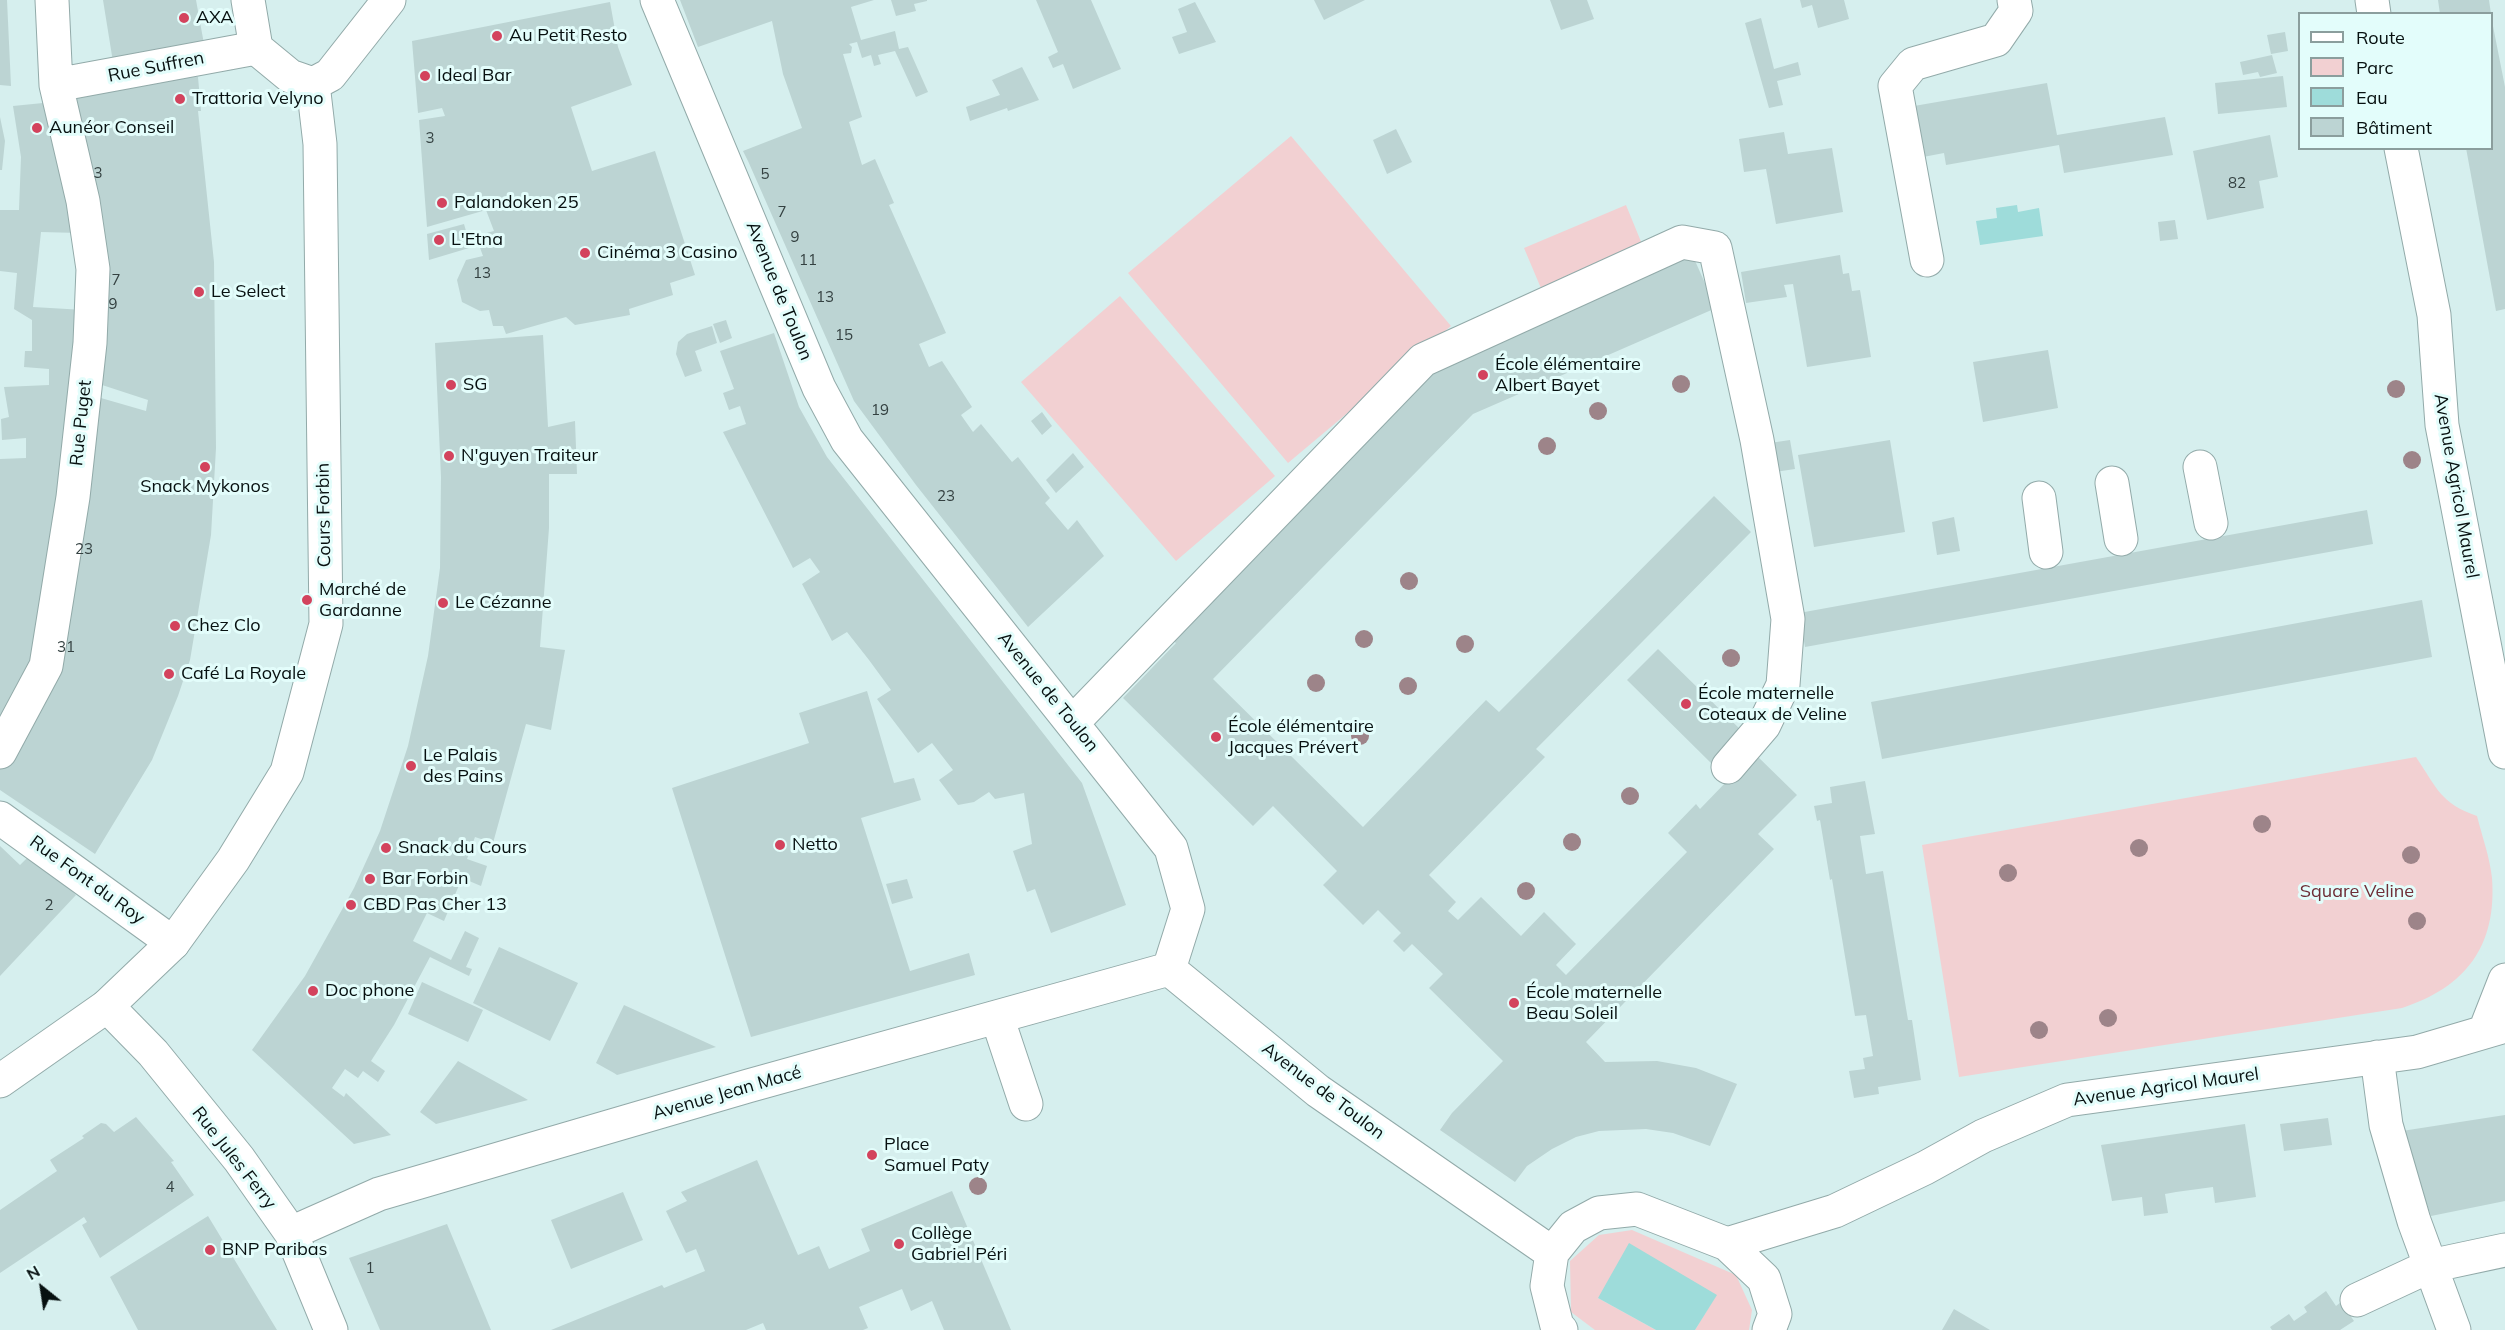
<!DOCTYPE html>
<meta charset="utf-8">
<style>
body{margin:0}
#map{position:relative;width:2505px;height:1330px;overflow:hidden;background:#d6efee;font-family:Mulish,sans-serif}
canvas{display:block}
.legend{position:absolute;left:2298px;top:12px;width:195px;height:138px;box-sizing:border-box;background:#e3fdfb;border:2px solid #8b9e9d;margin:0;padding:8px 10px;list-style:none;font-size:18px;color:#071010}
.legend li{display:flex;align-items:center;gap:12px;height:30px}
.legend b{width:30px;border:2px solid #8b9e9d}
.north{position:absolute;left:12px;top:1258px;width:60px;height:60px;-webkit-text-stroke:4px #e3fdfb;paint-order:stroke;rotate:330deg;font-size:16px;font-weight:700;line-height:24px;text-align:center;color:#071010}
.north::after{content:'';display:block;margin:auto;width:21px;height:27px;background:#071010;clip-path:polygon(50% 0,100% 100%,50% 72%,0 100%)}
</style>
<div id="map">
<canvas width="2505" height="1330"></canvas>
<ul class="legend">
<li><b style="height:8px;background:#fff"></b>Route</li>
<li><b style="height:16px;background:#f2d0d2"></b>Parc</li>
<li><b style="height:16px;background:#9edcda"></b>Eau</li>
<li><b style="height:16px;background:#bcd4d3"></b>Bâtiment</li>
</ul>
<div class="north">N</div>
</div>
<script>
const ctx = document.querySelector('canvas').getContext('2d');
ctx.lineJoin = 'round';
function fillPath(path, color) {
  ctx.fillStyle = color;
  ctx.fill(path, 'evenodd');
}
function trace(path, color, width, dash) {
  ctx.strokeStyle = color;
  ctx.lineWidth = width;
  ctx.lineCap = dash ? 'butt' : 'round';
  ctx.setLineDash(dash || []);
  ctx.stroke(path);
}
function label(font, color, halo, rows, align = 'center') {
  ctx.font = font + ' Mulish,sans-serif';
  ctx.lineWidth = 6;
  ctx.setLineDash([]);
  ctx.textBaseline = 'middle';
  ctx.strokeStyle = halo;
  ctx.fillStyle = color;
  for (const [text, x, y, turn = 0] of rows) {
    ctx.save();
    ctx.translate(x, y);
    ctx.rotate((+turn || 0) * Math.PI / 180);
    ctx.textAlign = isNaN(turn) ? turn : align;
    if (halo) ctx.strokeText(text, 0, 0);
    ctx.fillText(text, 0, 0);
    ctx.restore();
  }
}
const green = new Path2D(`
 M1291 136 1451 326 1288 463 1128 273Z
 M1626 205 1644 249 1543 293 1524 248Z
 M1120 296 1275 476 1176 561 1021 382Z
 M2416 757C2437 788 2440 803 2477 816 2482 836 2490 858 2492 878 2497 946 2466 987 2402 1008L1959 1077 1922 845Z
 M1632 1230 1736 1275 1752 1310 1749 1330H1695L1716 1295 1598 1298 1656 1330H1595L1571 1312 1570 1261 1599 1235Z`);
const water = new Path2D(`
 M2017 205 2018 212 2039 208 2043 236 1980 245 1976 221 1997 218 1996 208Z
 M1629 1243 1717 1295 1695 1330H1656L1598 1298Z`);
const building = new Path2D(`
 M0 0H7L11 86 0 85Z
 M103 0H196L204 44 113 62Z
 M680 0H874L851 7 861 40 895 31 899 49 908 47 928 92 916 97 895 51 878 55 881 64 874 66 871 55 862 58 857 42 849 44 852 47 851 53 843 54 862 117 849 122 862 165 875 159 894 203 889 205 946 333 919 344 929 367 942 361 972 407 961 415 973 432 981 424 1012 462 1018 457 1050 498 1045 503 1068 530 1077 520 1104 556 1028 627 916 485 854 401 748 161 743 151 802 128 783 74 772 21 698 47Z
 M891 0H927V1L914 4 916 11 896 16Z
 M1036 0H1091L1121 69 1073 89 1063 64 1053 68 1048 57 1058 52Z
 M1314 0H1365L1324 20Z
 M1550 0H1587L1594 19 1561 30Z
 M1800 0H1844L1849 19 1818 28 1812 5 1802 8Z
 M2438 0H2489L2491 14H2440Z
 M610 2 618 47 632 85 571 107 592 171 655 151 695 275 670 283 673 295 629 309 630 315 575 325 566 317 506 334 503 326H493L489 310 480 311 462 302 457 280 466 260 483 256 479 245 429 260 427 234 464 224 468 238 494 231 486 210 427 227 419 120 445 116 442 108 418 113 412 41Z
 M1195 2 1216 42 1179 54 1172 37 1187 32 1178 9Z
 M1761 18 1774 69 1798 62 1801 75 1777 81 1783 105 1769 108 1745 23Z
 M2492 21 2505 87V309L2496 311 2466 148H2492Z
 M2285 32 2288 51 2271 54 2267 35Z
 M2272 55 2277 73 2260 77 2258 72 2243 75 2240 62Z
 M1022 67 1039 100 1008 111 1007 108 970 121 966 107 1000 95 992 80Z
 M2283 76 2287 107 2218 114 2215 83Z
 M198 77 201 111H198L214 262 216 448 211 535 190 660 178 696 152 760 95 854 0 790V769L47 683 94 396 146 411 148 400 96 383 106 268 104 226 96 184 90 186 73 93 138 79Z
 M2047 83 2057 135 2165 117 2173 155 2064 173 2059 145 1946 165 1944 153 1923 157 1914 106Z
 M53 102 79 233 41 232 33 307 84 310 36 649 0 733V459L26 458V438L2 440 1 419 9 417 4 387 49 385V369L24 367 25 351H32V320L14 309 17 273 0 271V210H19L21 157 13 106Z
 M0 117 5 141 2 170H0Z
 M1396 129 1412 162 1387 174 1373 140Z
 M1784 132 1788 154 1832 148 1843 212 1776 224 1766 169 1744 172 1739 139Z
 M2270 135 2278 177 2259 181 2264 208 2207 220 2193 151Z
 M2175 220 2178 239 2160 241 2158 222Z
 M1692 254 1716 308 1473 414 1213 679 1363 827 1486 700 1499 712 1714 496 1751 532 1536 749 1545 757 1429 875 1456 902 1448 911 1458 920 1481 897 1521 936 1544 912 1576 944 1556 965 1566 975 1687 852 1668 833 1696 804 1700 809 1754 753 1797 795 1758 834 1774 849 1586 1042 1605 1062 1657 1061 1696 1068 1737 1084 1710 1146 1673 1133 1646 1129 1599 1131 1576 1137 1552 1149 1527 1166 1515 1182 1440 1130 1452 1113 1503 1061 1429 988 1443 974 1412 944 1404 952 1393 941 1401 933 1378 910 1363 925 1323 885 1337 871 1273 806 1253 826 1123 698 1176 643 1170 638 1427 375Z
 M1840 255 1843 274 1849 273 1852 291 1860 290 1871 357 1807 367 1793 284 1784 285 1787 297 1746 303 1741 272Z
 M726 320 732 338 720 343 713 324Z
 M712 326 717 343 695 351 702 371 685 377 676 354 678 342 687 334Z
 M774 333 799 407 827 457 1082 783 1126 905 1051 933 1035 889 1027 892 1013 851 1032 844 1024 793 995 799 989 792 974 802 958 805 939 780 953 770 932 743 918 753 877 699 891 690 869 660 847 632 832 641 802 584 820 572 810 558 793 568 723 432 746 424 740 406 729 410 723 393 734 389 720 351Z
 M543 335 548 427 575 421 577 474H549V528L540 647 565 650 551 730 526 724 493 843 475 837 467 859 487 866 481 886 462 878 444 921 427 913 413 941 451 960 465 931 479 938 466 967 472 969 469 976 430 957 394 1025 371 1061 385 1071 378 1082 363 1071 358 1078 345 1069 332 1088 344 1097 346 1093 391 1135 354 1144 252 1050 305 976 354 888 380 831 408 746 428 656 440 568 441 477 435 343Z
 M2048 350 2058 408 1983 422 1973 362Z
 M1042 412 1052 426 1042 435 1031 421Z
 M1790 440 1795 469 1775 472 1770 443Z
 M1890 440 1905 532 1814 547 1798 455Z
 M1073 453 1084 467 1056 493 1046 480Z
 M2367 510 2373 544 1805 647 1799 613Z
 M1954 517 1960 551 1937 555 1932 522Z
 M2422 600 2432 657 1882 759 1871 702Z
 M1658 649 1743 732 1712 764 1627 680Z
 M867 691 894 783 914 778 921 800 861 818 910 971 969 953 975 975 751 1037 672 788 809 743 799 713Z
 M1865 781 1875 834 1860 836 1866 874 1883 871 1908 1020H1912L1921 1080 1878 1087 1879 1094 1854 1098 1849 1071 1865 1069 1863 1058 1873 1056 1866 1015 1855 1016 1832 879 1830 880 1820 820 1817 821 1814 806 1832 803 1830 787Z
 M0 846 20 865 33 852 76 895 0 976Z
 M907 879 913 898 892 904 886 884Z
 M499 947 578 983 550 1041 473 1003Z
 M422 982 483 1010 468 1042 408 1014Z
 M624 1005 716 1047 617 1075 614 1073 596 1063Z
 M458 1061 523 1097 528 1100 436 1124 420 1112Z
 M2505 1115V1201L2431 1216 2402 1131Z
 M136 1117 174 1161 171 1162 194 1195 100 1258 82 1225 87 1222 84 1217 0 1273V1210L57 1171 50 1160 84 1138 82 1136 101 1123 106 1124 114 1132Z
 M2328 1118 2332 1145 2284 1151 2280 1124Z
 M2245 1124 2256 1197 2215 1203 2213 1187 2176 1192 2165 1194 2168 1213 2144 1216 2142 1197 2112 1201 2101 1145Z
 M757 1160 798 1255 819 1246 829 1269 870 1251 861 1229 952 1191 1011 1330H944L932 1301 911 1311 902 1289 859 1307 868 1328 863 1330H766L763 1323 746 1330H551L662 1285 664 1288 705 1271 696 1249 686 1253 666 1211 687 1201 681 1192Z
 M623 1192 643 1240 571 1269 551 1220Z
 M208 1216 277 1330H138L110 1277Z
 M447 1224 491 1330H380L349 1258Z
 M2326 1291 2336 1306 2341 1302 2354 1321 2340 1330H2272L2270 1327 2289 1314 2294 1321 2307 1312 2304 1307Z
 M1954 1309 1990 1330H1942Z`);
const minor = new Path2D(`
 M657 0 819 388 847 440 1171 848 1188 909 1169 969
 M2372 0 2374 14
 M56 85 256 48
 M2401 148 2434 315 2442 425 2505 752
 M1927 260 1895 86 1913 64 1996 40 2016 11 2014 0
 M2200 467 2211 523
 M2112 483 2121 539
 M2039 498 2046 552
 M1073 722 1423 360 1682 242 1715 248 1757 440 1788 619 1783 685 1764 725 1728 767
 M0 752 46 666 73 497 90 343 93 269 83 201 56 85 52 0
 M0 818 173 943
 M1169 969 1318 1091 1552 1253
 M107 1006 153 1053 239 1159 291 1233 331 1330
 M997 1017 1026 1104
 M2485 1031 2505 980
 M2377 1057 2386 1125 2414 1221 2454 1330
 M291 1233 379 1194 748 1086 1169 969
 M1727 1244 1835 1211 1925 1168 1983 1136 2067 1100 2417 1052 2505 1026
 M2357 1300 2430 1266 2505 1250
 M1561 1330 1557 1326 1547 1286 1552 1253 1573 1227 1599 1213 1637 1209 1727 1244 1764 1279 1775 1314 1769 1330`);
const major = new Path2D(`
 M248 0 256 48 290 76 313 84 330 75 389 0
 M0 1081 107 1006 173 943 233 860 287 772 326 624 320 144 313 84`);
const trees = [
 [1681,384],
 [2396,389],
 [1598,411],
 [1547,446],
 [2412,460],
 [1409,581],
 [1364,639],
 [1465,644],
 [1731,658],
 [1316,683],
 [1408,686],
 [1360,736],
 [1630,796],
 [2262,824],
 [1572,842],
 [2139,848],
 [2411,855],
 [2008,873],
 [1526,891],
 [2417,921],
 [2108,1018],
 [2039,1030],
 [978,1186]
];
const markers = [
 [184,18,6,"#d3435d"],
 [497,36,6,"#d3435d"],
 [425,76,6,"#d3435d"],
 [180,99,6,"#d3435d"],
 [37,128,6,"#d3435d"],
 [442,203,6,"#d3435d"],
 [439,240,6,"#d3435d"],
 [585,253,6,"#d3435d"],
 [199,292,6,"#d3435d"],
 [1483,375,6,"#d3435d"],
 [451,385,6,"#d3435d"],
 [449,456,6,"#d3435d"],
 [205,467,6,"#d3435d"],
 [307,600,6,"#d3435d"],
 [443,603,6,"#d3435d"],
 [175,626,6,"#d3435d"],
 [169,674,6,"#d3435d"],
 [1686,704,6,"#d3435d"],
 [1216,737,6,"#d3435d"],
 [411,766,6,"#d3435d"],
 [780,845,6,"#d3435d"],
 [386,848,6,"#d3435d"],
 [370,879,6,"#d3435d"],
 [351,905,6,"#d3435d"],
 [313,991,6,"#d3435d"],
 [1514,1003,6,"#d3435d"],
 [872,1155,6,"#d3435d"],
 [899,1244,6,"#d3435d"],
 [210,1250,6,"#d3435d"]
];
const numberNames = [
 ["3",430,138],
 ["3",98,173],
 ["5",765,174],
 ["82",2237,183],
 ["7",782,212],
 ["9",795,237],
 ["11",808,260],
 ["13",482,273],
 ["7",116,280],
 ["13",825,297],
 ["9",113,304],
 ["15",844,335],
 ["19",880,410],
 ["23",946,496],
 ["23",84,549],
 ["31",66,647],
 ["2",49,905],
 ["4",170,1187],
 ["1",370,1268]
];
const poiNames = [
 ["AXA",196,18],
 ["Au Petit Resto",509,36],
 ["Ideal Bar",437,76],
 ["Trattoria Velyno",192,99],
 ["Aunéor Conseil",49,128],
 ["Palandoken 25",454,203],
 ["L'Etna",451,240],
 ["Cinéma 3 Casino",597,253],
 ["Le Select",211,292],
 ["École élémentaire",1495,365],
 ["Albert Bayet",1495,386],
 ["SG",463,385],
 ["N'guyen Traiteur",461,456],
 ["Snack Mykonos",205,487,"center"],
 ["Marché de",319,590],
 ["Gardanne",319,611],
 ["Le Cézanne",455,603],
 ["Chez Clo",187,626],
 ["Café La Royale",181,674],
 ["École maternelle",1698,694],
 ["Coteaux de Veline",1698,715],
 ["École élémentaire",1228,727],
 ["Jacques Prévert",1228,748],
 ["Le Palais",423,756],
 ["des Pains",423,777],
 ["Netto",792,845],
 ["Snack du Cours",398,848],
 ["Bar Forbin",382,879],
 ["CBD Pas Cher 13",363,905],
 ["Doc phone",325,991],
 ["École maternelle",1526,993],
 ["Beau Soleil",1526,1014],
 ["Place",884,1145],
 ["Samuel Paty",884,1166],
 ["Collège",911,1234],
 ["Gabriel Péri",911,1255],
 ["BNP Paribas",222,1250]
];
const streetNames = [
 ["Rue Suffren",156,67,-11],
 ["Avenue de Toulon",779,291,68],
 ["Rue Puget",81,423,-84],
 ["Avenue Agricol Maurel",2456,486,80],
 ["Cours Forbin",324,515,-91],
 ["Avenue de Toulon",1048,692,51],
 ["Rue Font du Roy",87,880,36],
 ["Avenue Agricol Maurel",2166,1087,-8],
 ["Avenue de Toulon",1323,1091,37],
 ["Avenue Jean Macé",727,1093,-16],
 ["Rue Jules Ferry",234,1158,52]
];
const parkNames = [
 ["Square Veline",2357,892]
];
fillPath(green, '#f2d0d2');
fillPath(water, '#9edcda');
fillPath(building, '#bcd4d3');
trace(minor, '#92aaa9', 35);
trace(major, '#92aaa9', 35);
trace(minor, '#fff', 33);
trace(major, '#fff', 33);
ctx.fillStyle = '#9d8489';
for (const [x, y] of trees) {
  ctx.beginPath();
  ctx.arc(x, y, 9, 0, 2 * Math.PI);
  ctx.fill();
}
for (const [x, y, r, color] of markers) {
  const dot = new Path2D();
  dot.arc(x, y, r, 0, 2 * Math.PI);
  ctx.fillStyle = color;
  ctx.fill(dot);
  trace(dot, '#e3fdfb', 2);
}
label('15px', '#344141', null, numberNames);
label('18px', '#071010', '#e3fdfb', poiNames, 'left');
label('18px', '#071010', '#e3fdfb', streetNames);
label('18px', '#6e2d36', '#e3fdfb', parkNames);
</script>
